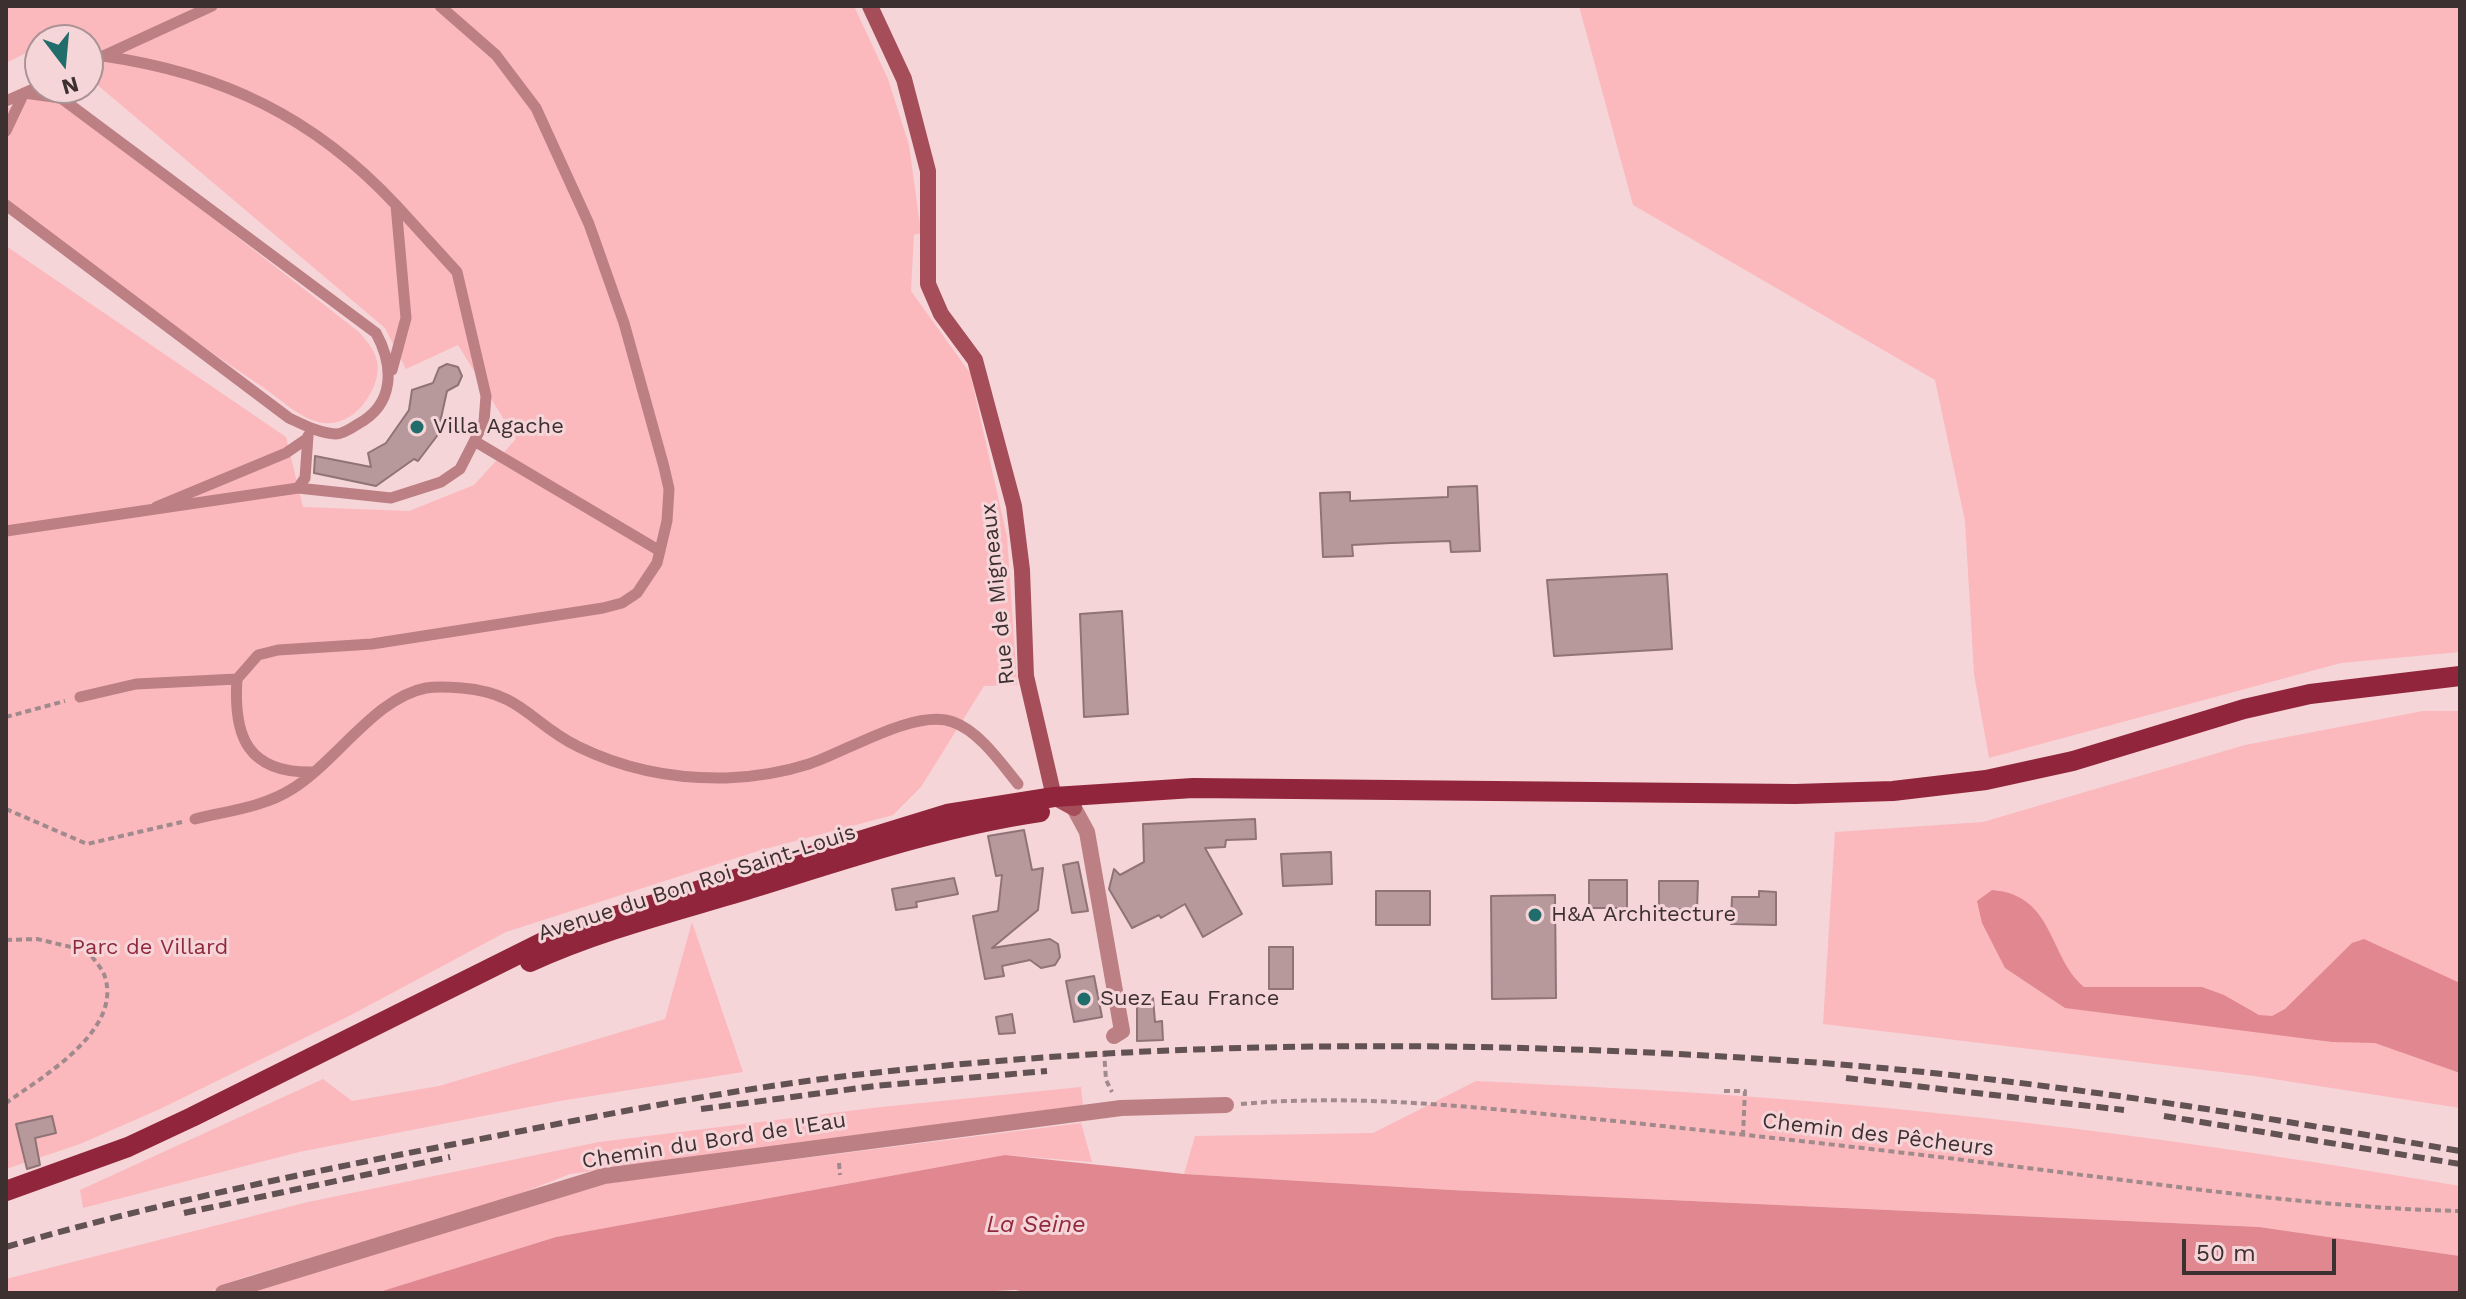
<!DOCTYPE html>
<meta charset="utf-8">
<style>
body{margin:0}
#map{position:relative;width:2466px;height:1299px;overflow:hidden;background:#f5d5d8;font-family:"Work Sans",sans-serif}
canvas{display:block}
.frame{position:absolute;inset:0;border:8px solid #3c3031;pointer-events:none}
.north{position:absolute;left:24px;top:24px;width:80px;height:80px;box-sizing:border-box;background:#f5d5d8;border:2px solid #ab9395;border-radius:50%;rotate:164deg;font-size:22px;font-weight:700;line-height:32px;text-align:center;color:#3c3031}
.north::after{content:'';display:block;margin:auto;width:28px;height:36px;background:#216d6b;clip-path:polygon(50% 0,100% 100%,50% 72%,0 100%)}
.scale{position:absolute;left:2182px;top:1239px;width:154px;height:36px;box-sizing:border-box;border:4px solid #3c3031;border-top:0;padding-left:10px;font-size:24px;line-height:28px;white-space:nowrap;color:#3c3031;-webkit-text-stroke:6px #f5d5d8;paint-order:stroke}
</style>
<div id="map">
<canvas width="2466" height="1299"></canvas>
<div class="frame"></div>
<div class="north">N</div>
<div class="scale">50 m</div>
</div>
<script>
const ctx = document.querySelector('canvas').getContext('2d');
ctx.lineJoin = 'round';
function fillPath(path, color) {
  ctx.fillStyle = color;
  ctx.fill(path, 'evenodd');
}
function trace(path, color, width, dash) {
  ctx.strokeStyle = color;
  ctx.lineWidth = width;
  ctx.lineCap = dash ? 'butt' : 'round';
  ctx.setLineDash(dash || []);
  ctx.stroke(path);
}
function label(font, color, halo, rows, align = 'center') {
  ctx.font = font + ' "Work Sans",sans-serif';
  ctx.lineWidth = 6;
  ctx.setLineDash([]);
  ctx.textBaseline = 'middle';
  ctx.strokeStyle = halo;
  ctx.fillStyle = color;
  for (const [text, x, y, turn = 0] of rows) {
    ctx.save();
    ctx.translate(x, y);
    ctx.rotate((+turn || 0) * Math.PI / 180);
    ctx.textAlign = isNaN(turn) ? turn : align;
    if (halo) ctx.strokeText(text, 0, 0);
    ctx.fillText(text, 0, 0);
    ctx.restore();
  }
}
const green = new Path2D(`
 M6 6H854L888 79 909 145 921 233 914 235 911 291 970 373 1007 536 1017 685 984 686 921 787 893 815 758 851 506 932 351 1015 160 1109 80 1144 6 1169V246L286 437 303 507 409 511 474 485 516 439 458 345 406 369 385 328 88 77V40H40V46L6 63Z
 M1579 6H2460V652L2341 663 1989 758 1974 674 1965 521 1935 380 1633 205Z
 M54 88 63 101 359 332C372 347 382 359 376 380 369 403 350 425 324 423 302 421 278 397 261 386 173 327 89 263 6 198V109Z
 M2423 711H2460V1108L2254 1076 1823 1024 1835 832 1983 822 2245 745Z
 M692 922 743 1072 560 1101 299 1152 83 1208 80 1190 323 1079 352 1101 439 1086 665 1019Z
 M1476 1081C1573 1086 1671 1090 1767 1098 1999 1115 2231 1147 2460 1186V1256L2259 1227 1451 1190 1184 1174 1195 1136 1373 1133Z
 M1081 1087 1083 1105 570 1174 506 1199 242 1278 207 1293H6V1279L308 1202 599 1142 881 1107Z
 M1081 1123 1092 1162 1005 1155 556 1237 376 1293H249L601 1184Z`);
const water = new Path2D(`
 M1992 890C2055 895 2048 957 2084 987H2202L2224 995 2259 1015 2272 1016 2285 1009 2352 943 2364 939 2460 983V1073L2375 1043 2332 1042 2065 1008 2005 968 1982 923 1977 901Z
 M1005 1155 1184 1174 1451 1190 2259 1227 2460 1256V1293H1031L1015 1290 957 1293H376L556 1237Z`);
const building = new Path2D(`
 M447 364 458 367 462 376 458 385 447 391 437 436 418 461 414 459 376 486 314 473 315 456 371 467 368 453 386 443 409 410 412 390 433 383 439 368Z
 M1477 486 1480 551 1451 552 1450 541 1391 543 1352 545 1353 556 1323 557 1320 493 1350 492V501L1448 497V487Z
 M1667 574 1672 649 1554 656 1547 580Z
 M1122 611 1128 714 1084 717 1080 614Z
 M1255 819 1256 839 1226 840 1225 847 1205 848 1242 914 1203 937 1185 904 1161 918 1159 915 1132 928 1109 889 1114 869 1120 875 1144 862 1143 824Z
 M1024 830 1032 870 1043 868 1038 910 992 948 1050 939 1058 944 1060 957 1055 965 1041 968 1030 960 1002 966 1004 976 985 979 973 916 998 911 1002 875 996 876 988 836Z
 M1331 852 1332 884 1283 886 1281 854Z
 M1078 862 1088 911 1072 913 1063 865Z
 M954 878 958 894 916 902 917 907 896 910 892 889Z
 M1589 880H1627V908H1589Z
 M1659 881H1698L1697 910 1659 909Z
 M1376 891H1430V925H1376Z
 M1759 891 1776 892V925L1731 924 1732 897H1759Z
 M1555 895 1556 998 1492 999 1491 896Z
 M1269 947H1293V989H1269Z
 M1094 976 1102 1017 1074 1022 1066 981Z
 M1153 998 1155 1022 1162 1021 1163 1040 1137 1041V999Z
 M1012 1014 1015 1033 999 1034 996 1017Z
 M52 1116 56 1133 35 1138 40 1165 27 1169 16 1124Z`);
const path = new Path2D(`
 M6 717 65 701
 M6 809 87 844 182 822
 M6 940 37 939 88 951C93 959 103 969 105 977 122 1031 42 1077 6 1103
 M1104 1051 1106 1080 1112 1092
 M1724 1091H1745L1743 1134
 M1241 1104C1366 1093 1491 1109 1615 1121 1768 1137 1922 1154 2074 1174 2203 1190 2330 1208 2460 1211
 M839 1163 840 1175`);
const lane = new Path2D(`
 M103 56C222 73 314 117 396 205L406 318 392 370
 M88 63 212 6
 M6 101 40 86
 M6 131 24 93 61 98 376 333C394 366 395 404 358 424 352 428 343 434 336 434 319 433 304 425 289 418L6 205
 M476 442 660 551
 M298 488 305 478 308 436
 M156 507 286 453 305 440
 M6 531 298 488 391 498 441 482 460 469 484 422 486 396 457 272 396 205
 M237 679C233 737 248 773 312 772
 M80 697 136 684 237 679 258 655 278 650 372 644 603 608 622 603 637 593 657 563 667 521 669 489 664 467 624 323 589 224 536 108 496 55 440 6
 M195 819C227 811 264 807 292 789 336 762 376 697 426 688 437 686 451 687 462 688 523 693 531 724 579 747 624 769 675 779 726 778 753 777 784 772 809 764 846 752 915 708 953 722 979 731 1001 763 1018 784`);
const street = new Path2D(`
 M1074 808 1087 832 1122 1031 1114 1036
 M223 1293 604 1176 1121 1108 1226 1105`);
const secondary = new Path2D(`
 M870 6 904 79 928 171V284L941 314 975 360 1014 506 1022 570 1026 676 1054 797 1074 808`);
const primary = new Path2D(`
 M530 962C602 929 681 910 756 887 849 858 944 826 1040 812
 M6 1191 128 1147 192 1117 563 932 947 814 1054 797 1193 788 1795 794 1893 791 1986 780 2073 761 2244 709 2310 694 2460 676`);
const rail = new Path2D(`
 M1846 1078 2124 1110
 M701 1109 875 1086 1047 1071
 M2164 1116 2460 1164
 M184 1213 450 1157
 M6 1247C154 1204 304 1173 455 1144 594 1117 732 1088 873 1073 1175 1039 1491 1040 1794 1061 2017 1076 2240 1113 2460 1151`);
const markers = [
 [417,427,8,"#216d6b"],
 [1535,915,8,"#216d6b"],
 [1084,999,8,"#216d6b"]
];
const poiNames = [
 ["Villa Agache",433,427],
 ["H&A Architecture",1551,915],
 ["Suez Eau France",1100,999]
];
const streetNames = [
 ["Rue de Migneaux",998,594,-96],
 ["Avenue du Bon Roi Saint-Louis",697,883,-18],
 ["Chemin des Pêcheurs",1878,1135,7],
 ["Chemin du Bord de l'Eau",714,1141,-9]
];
const parkNames = [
 ["Parc de Villard",150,948]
];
const waterNames = [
 ["La Seine",1036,1225]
];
fillPath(green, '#fbb9be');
fillPath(water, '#e08790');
fillPath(building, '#b7999b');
trace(building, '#8f7375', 2);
trace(path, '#a18a8c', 4, [6, 4]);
trace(lane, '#bc7f84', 11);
trace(street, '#bc7f84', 16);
trace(secondary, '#a54e5a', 16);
trace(primary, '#91253c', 20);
trace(rail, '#625253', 6, [12, 6]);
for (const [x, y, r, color] of markers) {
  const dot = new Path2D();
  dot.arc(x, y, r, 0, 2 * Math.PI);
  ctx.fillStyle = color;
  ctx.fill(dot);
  trace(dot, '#f5d5d8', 3);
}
label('22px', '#3c3031', '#f5d5d8', poiNames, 'left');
label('22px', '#3c3031', '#f5d5d8', streetNames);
label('22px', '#91293d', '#f5d5d8', parkNames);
label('italic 24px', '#91293e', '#f5d5d8', waterNames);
</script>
